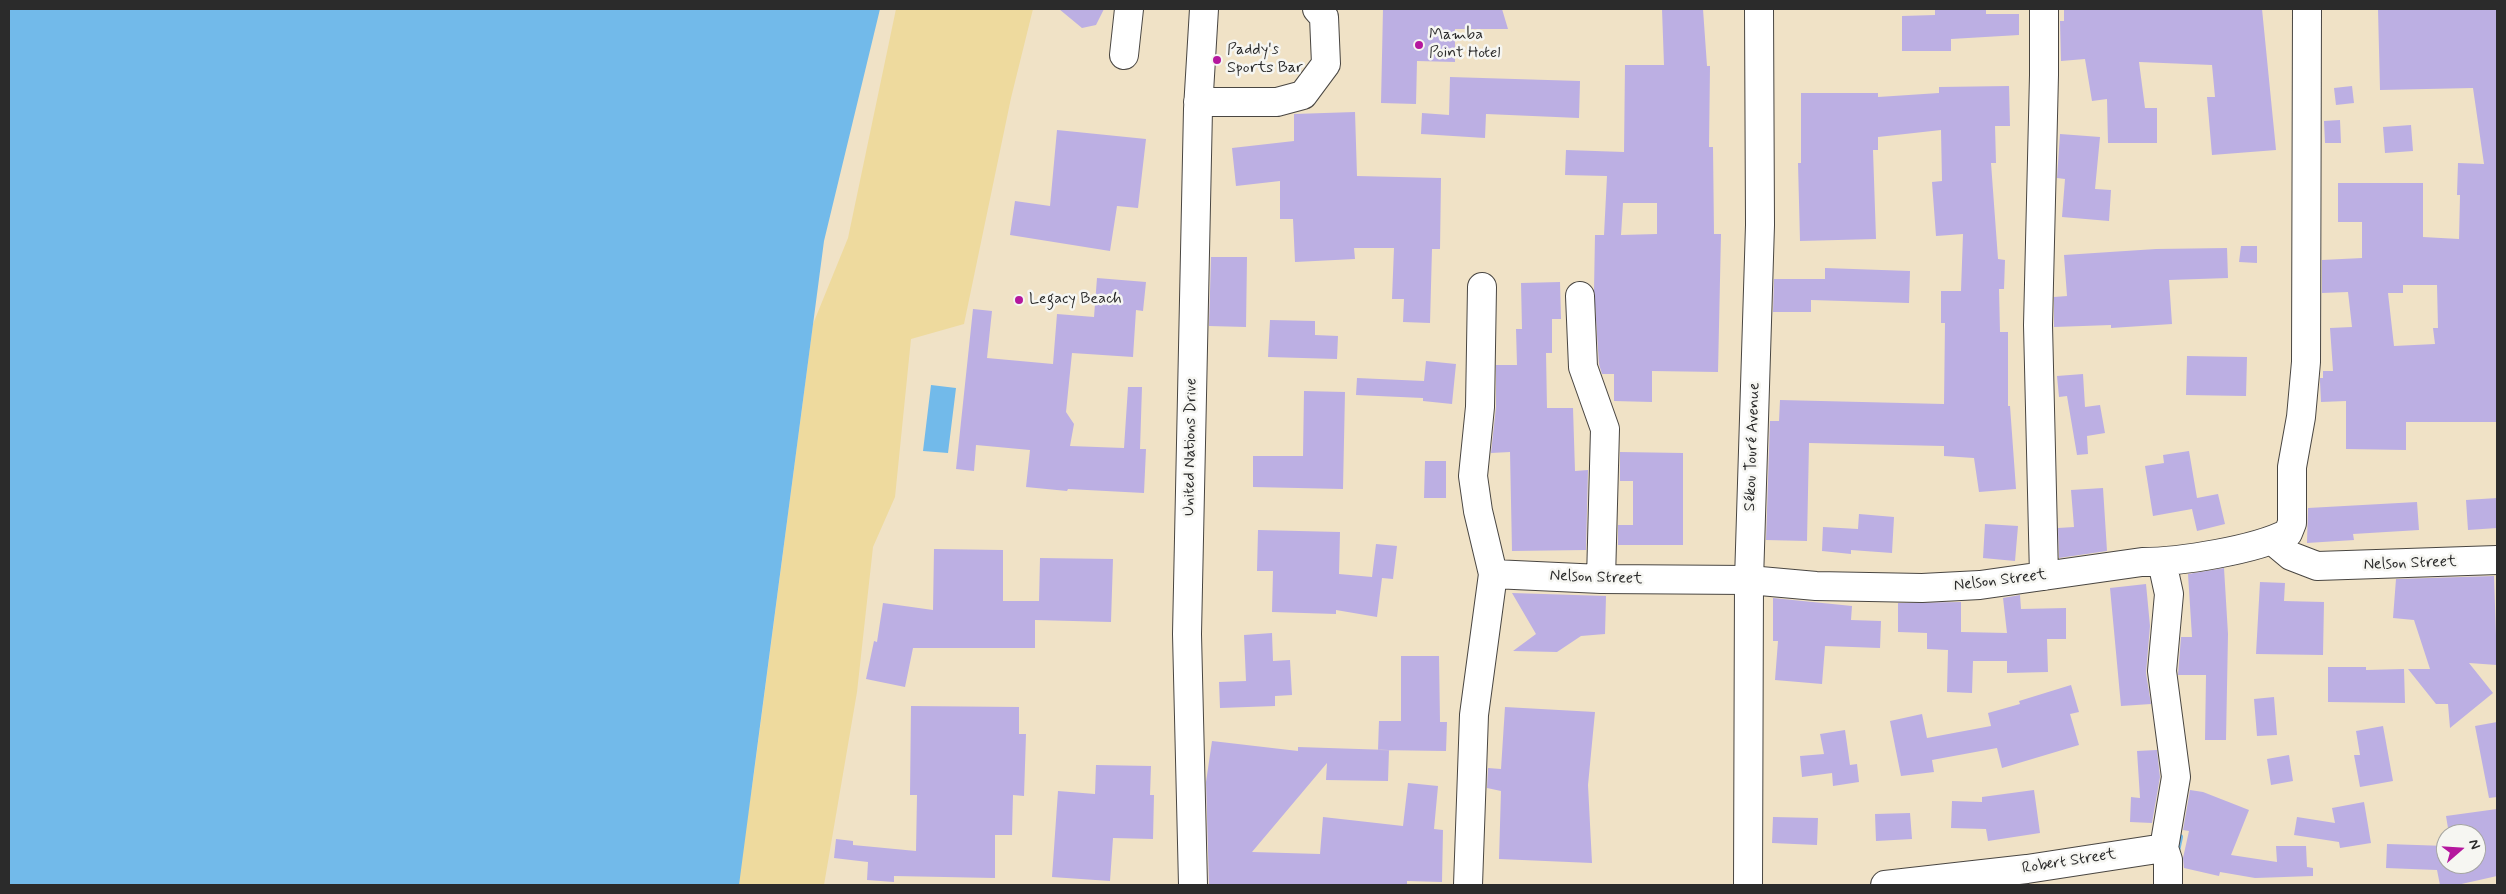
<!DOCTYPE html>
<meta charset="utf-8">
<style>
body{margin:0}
#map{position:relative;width:2506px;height:894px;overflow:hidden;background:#f0e2c6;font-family:Mynerve,sans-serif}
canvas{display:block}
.frame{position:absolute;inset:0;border:10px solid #2b2b2b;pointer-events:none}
.north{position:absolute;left:2436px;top:824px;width:50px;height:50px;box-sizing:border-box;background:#f6f6f2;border:1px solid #a5a5a2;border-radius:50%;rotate:71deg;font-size:14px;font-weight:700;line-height:20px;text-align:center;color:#2b2b2b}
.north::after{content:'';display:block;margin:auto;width:18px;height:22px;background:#b5179e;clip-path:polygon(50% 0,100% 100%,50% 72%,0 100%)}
</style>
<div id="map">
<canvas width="2506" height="894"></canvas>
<div class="frame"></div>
<div class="north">N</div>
</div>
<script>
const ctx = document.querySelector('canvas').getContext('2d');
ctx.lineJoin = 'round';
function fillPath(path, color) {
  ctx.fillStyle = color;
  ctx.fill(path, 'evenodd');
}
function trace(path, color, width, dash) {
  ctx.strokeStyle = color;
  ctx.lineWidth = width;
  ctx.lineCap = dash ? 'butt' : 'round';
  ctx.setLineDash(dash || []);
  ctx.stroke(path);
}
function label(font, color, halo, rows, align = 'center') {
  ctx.font = font + ' Mynerve,sans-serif';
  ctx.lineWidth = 5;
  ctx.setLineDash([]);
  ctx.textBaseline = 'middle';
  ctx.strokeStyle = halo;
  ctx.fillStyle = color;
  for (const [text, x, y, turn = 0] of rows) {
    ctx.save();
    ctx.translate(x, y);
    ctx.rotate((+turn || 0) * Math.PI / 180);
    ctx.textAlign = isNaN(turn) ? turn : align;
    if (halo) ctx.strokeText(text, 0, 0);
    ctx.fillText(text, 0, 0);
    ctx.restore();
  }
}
const sand = new Path2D(`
 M896 9H1033L1011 98 964 324 911 339 895 497 873 547 857 692 824 885H737L754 773 813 324 848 238Z`);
const water = new Path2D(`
 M9 9H880L824 241 739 885H9Z
 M931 385 956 388 948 453 923 451Z`);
const stream = new Path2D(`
 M2177 851 2180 837`);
const building = new Path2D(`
 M1059 9H1104L1096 25 1082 28Z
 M1383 9H1502L1508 29H1455V62L1417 61 1416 104 1381 103Z
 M1662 9H1703L1707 66H1710L1709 147H1713L1714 234H1721L1718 372 1652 371V402L1614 401V374H1602L1599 364 1594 290 1595 235H1604L1607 176 1565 175 1566 150 1624 152 1625 65H1664ZM1623 203H1657V234L1621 235Z
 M1935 9H1986V14H2019V35L1951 39V51H1902V16L1935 15Z
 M2064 9H2262L2276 150 2212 155 2207 97H2215L2212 65 2139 62 2145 108H2157V143H2108L2107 99 2092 101 2085 59 2061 61 2060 21H2064Z
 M2378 9H2497V422H2406V450L2346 449V401L2321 402 2320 382V378H2323V371H2333L2330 328 2352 327 2348 292 2322 293V260L2362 258V222H2338V183H2423V237L2459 239 2460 195H2457L2458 163 2484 164 2473 88 2380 90ZM2403 285H2437L2438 328H2433L2435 344 2394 346 2388 293H2403Z
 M1450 77 1580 81 1579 118 1486 114 1485 138 1421 134 1422 113 1449 115Z
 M2009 86 2010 126H1995L1996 163H1991L1998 259 2005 260 2004 289H1999L2000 332H2008V406H2010L2016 489 1979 492 1974 458 1944 456V446L1809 443 1807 541 1766 540 1770 421H1779L1780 400 1944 404 1945 323H1941V291H1961L1963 234 1936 236 1932 182 1942 181 1941 130 1878 137V150H1873L1876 239 1800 241 1798 163H1801V93H1878V97L1939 93V87Z
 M2352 86 2354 103 2336 105 2334 88Z
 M1355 112 1357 176 1441 178 1440 249H1432L1430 323 1403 322 1404 299H1392L1394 248H1354L1355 259 1295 262 1293 219H1280V181L1236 186 1232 148 1294 141V114Z
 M2340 120 2341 143H2325L2324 121Z
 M2411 125 2413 151 2385 153 2383 127Z
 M1057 130 1146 139 1138 208 1117 206 1110 251 1010 235 1015 201 1050 206Z
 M2060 134 2100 137 2095 189 2111 190 2109 221 2062 217 2065 179 2057 178Z
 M2241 246H2257V263L2239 262Z
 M2227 248 2228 278 2169 280 2172 324 2111 328V325L2054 327V297L2067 296 2064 255 2156 249Z
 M1211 257H1247L1246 327 1209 326Z
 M1825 268 1910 271 1909 303 1811 300V312H1773L1774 279H1825Z
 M1097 278 1146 282 1143 311 1136 310 1133 357 1072 353 1066 412 1074 424 1070 446 1124 448 1128 387H1142L1140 449H1146L1144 493 1068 489 1067 491 1026 487 1030 450 976 445 974 471 956 469 973 309 992 311 987 358 1053 364 1057 314 1094 317Z
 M1560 282 1561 319H1552V353H1546L1547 408H1573L1575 471 1588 470 1586 550 1512 551 1510 452 1491 453 1496 407V365H1517L1516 329H1522L1521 283Z
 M1270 320 1315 321V335L1338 336 1337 359 1268 357Z
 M2187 356 2247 357 2246 396 2186 395Z
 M1426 361 1456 364 1452 404 1423 401V398L1356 395 1357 378 1424 381Z
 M2083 374 2085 407 2100 405 2105 433 2087 436 2088 454 2077 455 2067 396 2059 397 2057 376Z
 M1304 391 1345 392 1343 489 1253 487V456H1303Z
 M2189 451 2197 498 2218 494 2225 524 2197 531 2192 509 2153 516 2145 466 2164 463 2163 455Z
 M1620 452 1683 453V545H1618V525H1633V481H1620Z
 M1425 461H1446V498H1424Z
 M2103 488 2107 551 2059 558 2058 528 2074 527 2071 490Z
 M2497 498V528L2468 530 2466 500Z
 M2417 502 2419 530 2353 534 2354 540 2307 543 2308 508Z
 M1859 514 1894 517 1892 553 1851 550V554L1822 551 1823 527 1858 529Z
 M1985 524 2018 526 2015 561 1983 558Z
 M1258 530 1340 532 1339 574 1372 577 1376 544 1397 546 1393 579 1382 578 1377 617 1336 610V614L1272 612 1273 571H1257Z
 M934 549 1003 550V601H1039L1040 558 1113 559 1111 622 1035 620V648H913L905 687 866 679 874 641 877 642 883 603 933 610Z
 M2224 568 2228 634 2226 740H2205L2206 675H2178L2181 637H2192L2188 574Z
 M2494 576 2497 665 2469 663 2493 693 2450 728 2448 704H2436L2408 669H2430L2414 620 2393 618 2396 579Z
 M2260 582 2285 583 2284 601 2324 602 2323 655 2256 654Z
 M2146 584 2150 626 2146 673 2151 704 2121 706 2110 588Z
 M1512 593 1606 596 1605 634 1581 636 1557 652 1513 651 1536 634Z
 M2020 595 2021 609 2066 608V639H2047L2048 672 2007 673V661H1973L1972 693 1947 692 1948 650 1927 649V633L1898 632V603L1961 602V632L2007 633 2003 598Z
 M1773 598 1852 606 1851 620 1881 621 1880 648 1825 646 1822 684 1775 680 1778 641H1773Z
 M1272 633 1273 661 1290 660 1292 695 1275 696V706L1220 708 1219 682 1246 681 1244 635Z
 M1401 656H1439L1440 722H1447L1446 751 1378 750 1379 721H1401Z
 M2328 667H2366V670L2404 669 2405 703 2328 702Z
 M2071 685 2079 712 2070 714 2079 745 2002 768 1997 748 1932 760 1934 772 1901 776 1890 721 1922 714 1927 738 1991 726 1988 713 2020 704 2019 701Z
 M2274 697 2277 735 2257 736 2254 699Z
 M911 706 1019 707V734H1026L1024 796 1013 795 1012 835H995V878L894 876V882L867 880 868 862 834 858 836 839 853 841V845L916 851 917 795H910Z
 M1505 707 1595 712 1588 785 1592 863 1499 859 1501 791 1487 788 1488 768 1501 769Z
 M2497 722V797L2489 798 2475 726Z
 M2383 726 2393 781 2360 787 2354 755H2360L2356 731Z
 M1845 730 1850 765 1857 764 1859 782 1833 786 1832 773 1802 777 1800 756 1824 754 1820 734Z
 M1212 741 1298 751V747L1389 750 1388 781 1326 780 1327 763 1252 852 1320 854 1323 817 1403 826 1408 783 1438 786 1434 829 1443 830 1442 882 1407 881V885H1209L1206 782Z
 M2157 750 2160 777 2152 823 2130 822 2131 797 2140 798 2137 751Z
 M2289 755 2293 781 2271 785 2267 759Z
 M1096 765 1151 766 1150 795H1154L1153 839 1113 838 1110 881 1052 877 1058 791 1095 794Z
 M2034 790 2040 833 1988 841 1986 829 1951 828 1952 801 1982 802V797Z
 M2190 790 2203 792 2249 810 2231 855 2277 862 2276 846H2306L2307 867 2313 868V876L2255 878 2220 872 2219 876 2184 868 2183 858 2189 831 2183 830Z
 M2364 802 2371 843 2340 848 2339 842 2294 835 2297 817 2335 823 2332 808Z
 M2497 809V876L2457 885H2440L2437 870 2386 868 2387 844 2446 846V864H2476V834H2449L2446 816Z
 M1910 813 1912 839 1876 841 1875 814Z
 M1773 817 1818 818 1817 845 1772 843Z`);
const minor = new Path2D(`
 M2044 9V75L2038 325 2044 576
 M1124 55 1129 9
 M1198 102H1277L1303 95 1326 64 1324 17 1317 9
 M1580 296 1583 367 1605 429 1601 579
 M2273 541 2291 556 2317 566 2497 560
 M2162 562 2169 594 2162 671 2176 777 2164 848 2168 860V885
 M1493 574 1601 579 1749 580 1816 586 1922 588 1980 585 2142 562C2180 562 2255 550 2288 533L2292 523V467L2301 417 2306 362 2307 9
 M1193 885 1187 634 1198 109 1204 9
 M1468 885 1474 715 1493 574 1478 511 1473 476 1480 407 1482 287
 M1885 885 2027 869 2164 848`);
const major = new Path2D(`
 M1748 885 1749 580 1760 225 1759 9`);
const markers = [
 [1419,45,5,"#b5179e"],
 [1217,60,5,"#b5179e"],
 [1019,300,5,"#b5179e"]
];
const poiNames = [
 ["Mamba",1429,36],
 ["Point Hotel",1429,54],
 ["Paddy's",1227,51],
 ["Sports Bar",1227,69],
 ["Legacy Beach",1029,300]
];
const streetNames = [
 ["United Nations Drive",1191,447,-89],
 ["Sékou Touré Avenue",1753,447,-88],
 ["Nelson Street",2410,564,-2],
 ["Nelson Street",1596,578,2],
 ["Nelson Street",2000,581,-7],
 ["Robert Street",2069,862,-9]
];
fillPath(sand, '#eeda9e');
fillPath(water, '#72baea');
trace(stream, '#72baea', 6);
fillPath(building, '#bcafe3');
trace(minor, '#494642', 30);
trace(major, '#494642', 30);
trace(minor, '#fff', 28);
trace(major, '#fff', 28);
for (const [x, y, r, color] of markers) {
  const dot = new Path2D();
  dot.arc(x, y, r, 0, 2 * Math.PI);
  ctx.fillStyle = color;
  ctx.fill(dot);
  trace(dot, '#f6f6f2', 2);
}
label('16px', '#2b2b2b', '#f6f6f2', poiNames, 'left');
label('16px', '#2b2b2b', '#f6f6f2', streetNames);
</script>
